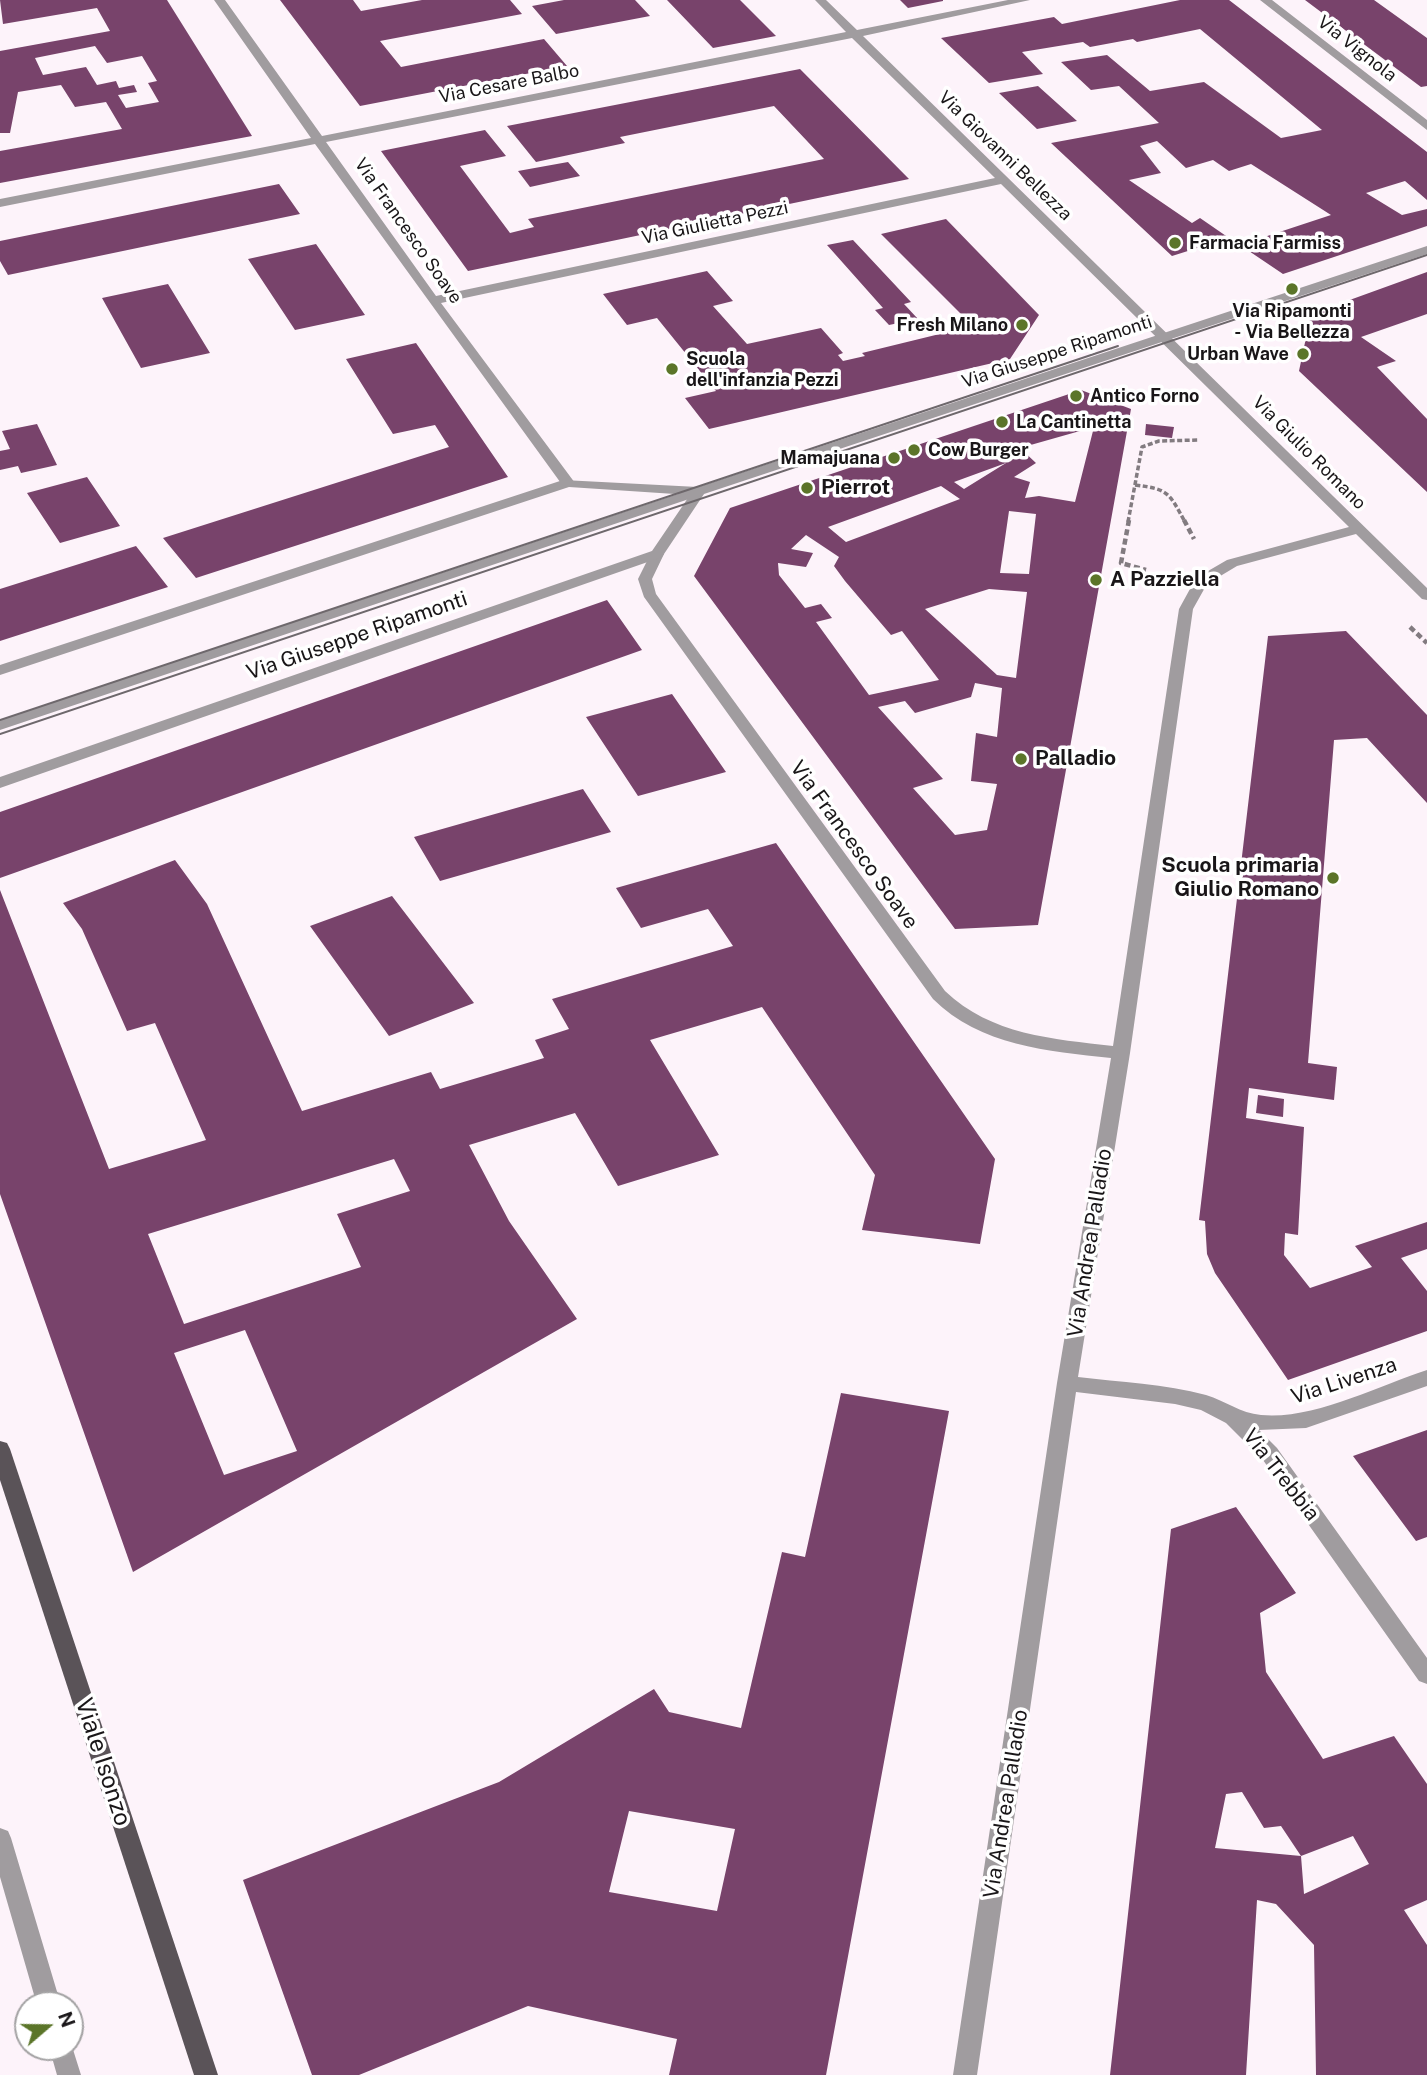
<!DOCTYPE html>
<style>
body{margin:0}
#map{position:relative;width:1427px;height:2075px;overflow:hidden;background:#fdf3fa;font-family:"Public Sans",sans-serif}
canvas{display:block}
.north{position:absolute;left:14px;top:1991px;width:70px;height:70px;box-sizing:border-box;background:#fff;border:2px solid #a3a2a3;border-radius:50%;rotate:70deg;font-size:19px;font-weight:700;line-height:28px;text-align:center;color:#191618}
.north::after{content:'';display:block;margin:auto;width:24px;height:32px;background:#5b7529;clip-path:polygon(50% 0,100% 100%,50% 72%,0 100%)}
</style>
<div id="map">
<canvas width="1427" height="2075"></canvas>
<div class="north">N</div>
</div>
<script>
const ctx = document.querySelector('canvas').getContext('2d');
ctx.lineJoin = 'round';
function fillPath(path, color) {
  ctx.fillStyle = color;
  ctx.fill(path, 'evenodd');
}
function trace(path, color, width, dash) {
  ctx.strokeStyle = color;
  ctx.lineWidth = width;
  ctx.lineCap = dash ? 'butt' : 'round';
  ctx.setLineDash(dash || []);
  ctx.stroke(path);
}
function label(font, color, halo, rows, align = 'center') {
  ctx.font = font + ' "Public Sans",sans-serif';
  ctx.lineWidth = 7;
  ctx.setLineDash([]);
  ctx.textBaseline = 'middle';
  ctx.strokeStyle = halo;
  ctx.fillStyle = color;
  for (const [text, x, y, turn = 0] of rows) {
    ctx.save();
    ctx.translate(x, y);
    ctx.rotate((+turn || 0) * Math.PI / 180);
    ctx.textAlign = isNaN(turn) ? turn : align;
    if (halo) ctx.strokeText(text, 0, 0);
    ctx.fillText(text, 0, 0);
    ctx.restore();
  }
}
const building = new Path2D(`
 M0 0H167L252 136 0 183V151L122 129 106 102 75 107 61 85 18 92 10 133H0V51L110 31 97 8 3 24ZM95 46 107 63 142 56 157 81 148 83 159 102 126 108 118 95 137 92 134 85 119 88 116 81 97 85 86 67 43 75 35 58Z
 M280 0H353L361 11 422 0H510L522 14 380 41 401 67 544 39 567 66 360 106Z
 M564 0H635L650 16 556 34 532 6Z
 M667 0H740L776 36 713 48Z
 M900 0H943V1L908 8Z
 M1180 0H1229L1427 152V200L1405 181 1366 193 1402 215 1427 209V226L1283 274 1240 245 1331 215 1251 164 1229 171 1213 160 1186 168 1157 141 1140 146 1161 173 1129 180 1192 223 1200 218 1229 238 1172 256 1051 143 1159 123 1119 86 1091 90 1061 62 1107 55 1150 91 1204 82 1281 138 1322 130 1200 29 1137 42 1133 39 1090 47 1083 42 1022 52 1043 74 989 83 941 38 1054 17 1062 24Z
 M1305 0H1374L1427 38V86L1421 87Z
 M800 69 909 179 468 271 381 151 485 130 506 156 460 166 510 233 534 227 528 219 824 159 774 106 620 137 625 143 536 162 507 126Z
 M1038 86 1077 121 1037 129 999 93Z
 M568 162 580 176 530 187 518 171Z
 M279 184 300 214 8 275 0 261V241Z
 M946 219 1039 315 1010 359 709 429 685 398 716 391 657 318 627 325 603 294 707 271 733 301 713 306 747 344 821 328 843 353 838 355 843 361 865 356 862 353 956 330 955 322 966 319 881 234Z
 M853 240 911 302 904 304 918 319 889 325 875 310 883 308 827 245Z
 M316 244 365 315 295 330 248 259Z
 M1427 272V314L1361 337 1396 361 1377 367 1427 419V492L1299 371 1311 314Z
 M168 284 210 353 141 368 102 298Z
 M416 343 508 477 196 578 163 538 449 447 435 425 393 434 346 359Z
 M1081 390 1131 409 1038 925 955 929 694 576 730 508ZM1094 427 1075 502 1039 496 1025 498 1030 482 1014 477 1036 463 1020 448ZM1006 463 964 489 954 482ZM941 486 960 499 846 542 828 527ZM1009 511 1036 514 1029 574 1000 573ZM806 535 839 557 834 566 845 581 891 635 902 631 939 680 869 695 816 622 832 618 821 604 805 608 779 575 778 563 806 567 813 553 791 549ZM989 589 1027 592 1016 678 997 675 925 609ZM975 683 1002 688 997 737 976 733 971 781 997 784 987 830 955 835 913 788 943 779 878 707 905 701 915 713 971 697Z
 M37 424 57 465 21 473 18 466 0 470V451L10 449 2 431Z
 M1146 424 1174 427 1172 438 1145 435Z
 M87 477 120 526 60 543 27 493Z
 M136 546 168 587 0 641V589Z
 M607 600 642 650 0 878V812Z
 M1346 631 1427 715V803L1367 738 1334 740 1308 1063 1337 1067 1334 1100 1249 1088 1246 1118 1304 1127 1298 1235 1285 1233 1284 1255 1310 1288 1372 1267 1355 1246 1427 1222V1249L1401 1258 1427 1291V1331L1288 1380 1215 1273 1207 1254 1205 1221 1199 1220 1268 636Z
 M672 694 726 772 638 796 586 717Z
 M583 789 611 832 440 881 414 837Z
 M776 843 995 1159 980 1244 862 1230 875 1175 762 1007 650 1040 719 1155 618 1186 575 1113 469 1145 509 1221 577 1319 133 1572 0 1194V890L109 1169 206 1140 155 1023 127 1031 82 929 63 903 175 860 207 904 302 1111 431 1072 440 1089 544 1058 535 1040 569 1029 552 999 733 946 708 909 641 928 616 888ZM394 1159 410 1191 337 1214 361 1267 184 1324 148 1234ZM245 1330 297 1451 224 1475 174 1353Z
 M392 896 474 1003 389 1036 310 926Z
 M1258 1095 1284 1099 1283 1117 1256 1113Z
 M841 1393 949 1411 826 2075H669L677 2039 528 2006 359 2075H312L243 1880 499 1782 654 1689 669 1712 741 1728 782 1552 805 1557ZM629 1811 735 1829 717 1911 609 1892Z
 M1427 1430V1537L1416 1541 1353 1456Z
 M1236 1507 1296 1593 1260 1613 1266 1672 1323 1759 1394 1736 1427 1784V1900L1404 1910 1427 1945V2075H1316L1314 1945 1276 1904 1257 1900 1246 2075H1110L1171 1529ZM1242 1792 1264 1828 1281 1826 1301 1856 1353 1836 1369 1864 1304 1894 1301 1856 1215 1848 1226 1794Z`);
const pathFar1 = new Path2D(`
 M1135 485C1169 489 1169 493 1185 522
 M1128 522 1142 447 1159 441 1199 440`);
const path = new Path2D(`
 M1129 520 1121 563 1146 570
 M1184 520 1194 539
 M1410 627 1427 643`);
const service = new Path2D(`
 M699 487 704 488V494L0 730V720Z
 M0 1828 8 1831 11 1838 61 2005H37L0 1877Z
 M70 2040 81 2075H57L49 2047H70Z`);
const minor = new Path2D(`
 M214 0H225L322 136 846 32 815 0H826L857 30 1008 0H1030L863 36 1427 588V600L1422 599 1356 534 1237 566 1207 584 1193 609 1130 1053 1078 1377C1120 1382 1165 1384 1206 1395 1226 1401 1240 1413 1261 1415 1314 1420 1377 1386 1427 1370V1386L1306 1428 1259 1430 1277 1448 1427 1658V1684L1419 1681 1263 1460 1226 1423 1201 1410 1175 1404 1076 1392 977 2075H953L1057 1383 1111 1058C1048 1051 980 1046 933 999L644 597 638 579 652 551H662L664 554 652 579 656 594 945 991C991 1035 1053 1039 1113 1046L1179 609 1196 578 1227 560 1349 527 1001 184 441 303 575 483 568 487 563 486 315 144 0 207V199L311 138ZM852 38 995 178 436 296 326 142Z
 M1260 0H1272L1427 120V130Z`);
const tertiary = new Path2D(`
 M1427 246V254L704 494 662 557 0 788V777L652 551 690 495 569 487 0 675V665L563 480 698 487Z`);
const primary = new Path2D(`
 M0 1441 7 1443 10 1449 218 2075H194L0 1480Z`);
const tram = new Path2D(`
 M0 720 1118 346
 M0 734 1427 255`);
const markers = [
 [1175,243,7,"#5b7529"],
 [1292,289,7,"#5b7529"],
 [1022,325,7,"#5b7529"],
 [1303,354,7,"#5b7529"],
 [672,369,7,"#5b7529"],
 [1076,396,7,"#5b7529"],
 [1002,422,7,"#5b7529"],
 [914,450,7,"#5b7529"],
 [894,458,7,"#5b7529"],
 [807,488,7,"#5b7529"],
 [1096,580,7,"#5b7529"],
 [1021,759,7,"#5b7529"],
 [1333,878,7,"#5b7529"]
];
const farStreetnames = [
 ["Via Vignola",1357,49,38],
 ["Via Cesare Balbo",509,84,-11],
 ["Via Giovanni Bellezza",1005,156,44],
 ["Via Giulietta Pezzi",715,223,-12],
 ["Via Francesco Soave",408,231,55],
 ["Via Giuseppe Ripamonti",1057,352,-18],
 ["Via Giulio Romano",1309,453,45]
];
const farPoinames = [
 ["Farmacia Farmiss",1189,243],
 ["Via Ripamonti",1292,311,"center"],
 ["- Via Bellezza",1292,332,"center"],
 ["Fresh Milano",1008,325,"right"],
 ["Urban Wave",1289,354,"right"],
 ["Scuola",686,359],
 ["dell'infanzia Pezzi",686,380],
 ["Antico Forno",1090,396],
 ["La Cantinetta",1016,422],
 ["Cow Burger",928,450],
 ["Mamajuana",880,458,"right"]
];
const poiNames = [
 ["Pierrot",821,488],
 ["A Pazziella",1110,580],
 ["Palladio",1035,759],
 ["Scuola primaria",1319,866,"right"],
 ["Giulio Romano",1319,890,"right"]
];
const streetNames = [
 ["Via Giuseppe Ripamonti",357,636,-19],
 ["Via Francesco Soave",854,845,54],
 ["Via Andrea Palladio",1090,1243,-81],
 ["Via Livenza",1344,1381,-18],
 ["Via Trebbia",1281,1475,52],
 ["Via Andrea Palladio",1006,1804,-81]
];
const nearStreetnames = [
 ["Viale Isonzo",103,1762,72]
];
fillPath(building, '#78436b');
trace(pathFar1, '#827b80', 3.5, [5, 2.5]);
trace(path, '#827b80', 4.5, [6, 3.5]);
fillPath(service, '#a09c9f');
fillPath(minor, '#a09c9f');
fillPath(tertiary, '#a09c9f');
fillPath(primary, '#5a5358');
trace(tram, '#6e686c', 2);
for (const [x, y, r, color] of markers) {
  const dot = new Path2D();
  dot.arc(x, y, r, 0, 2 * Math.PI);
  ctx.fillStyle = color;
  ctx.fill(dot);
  trace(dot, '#fff', 2.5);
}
label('18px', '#191618', '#fff', farStreetnames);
label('bold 18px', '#191618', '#fff', farPoinames, 'left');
label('bold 21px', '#191618', '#fff', poiNames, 'left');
label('21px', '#191618', '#fff', streetNames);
label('24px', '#191618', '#fff', nearStreetnames);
</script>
